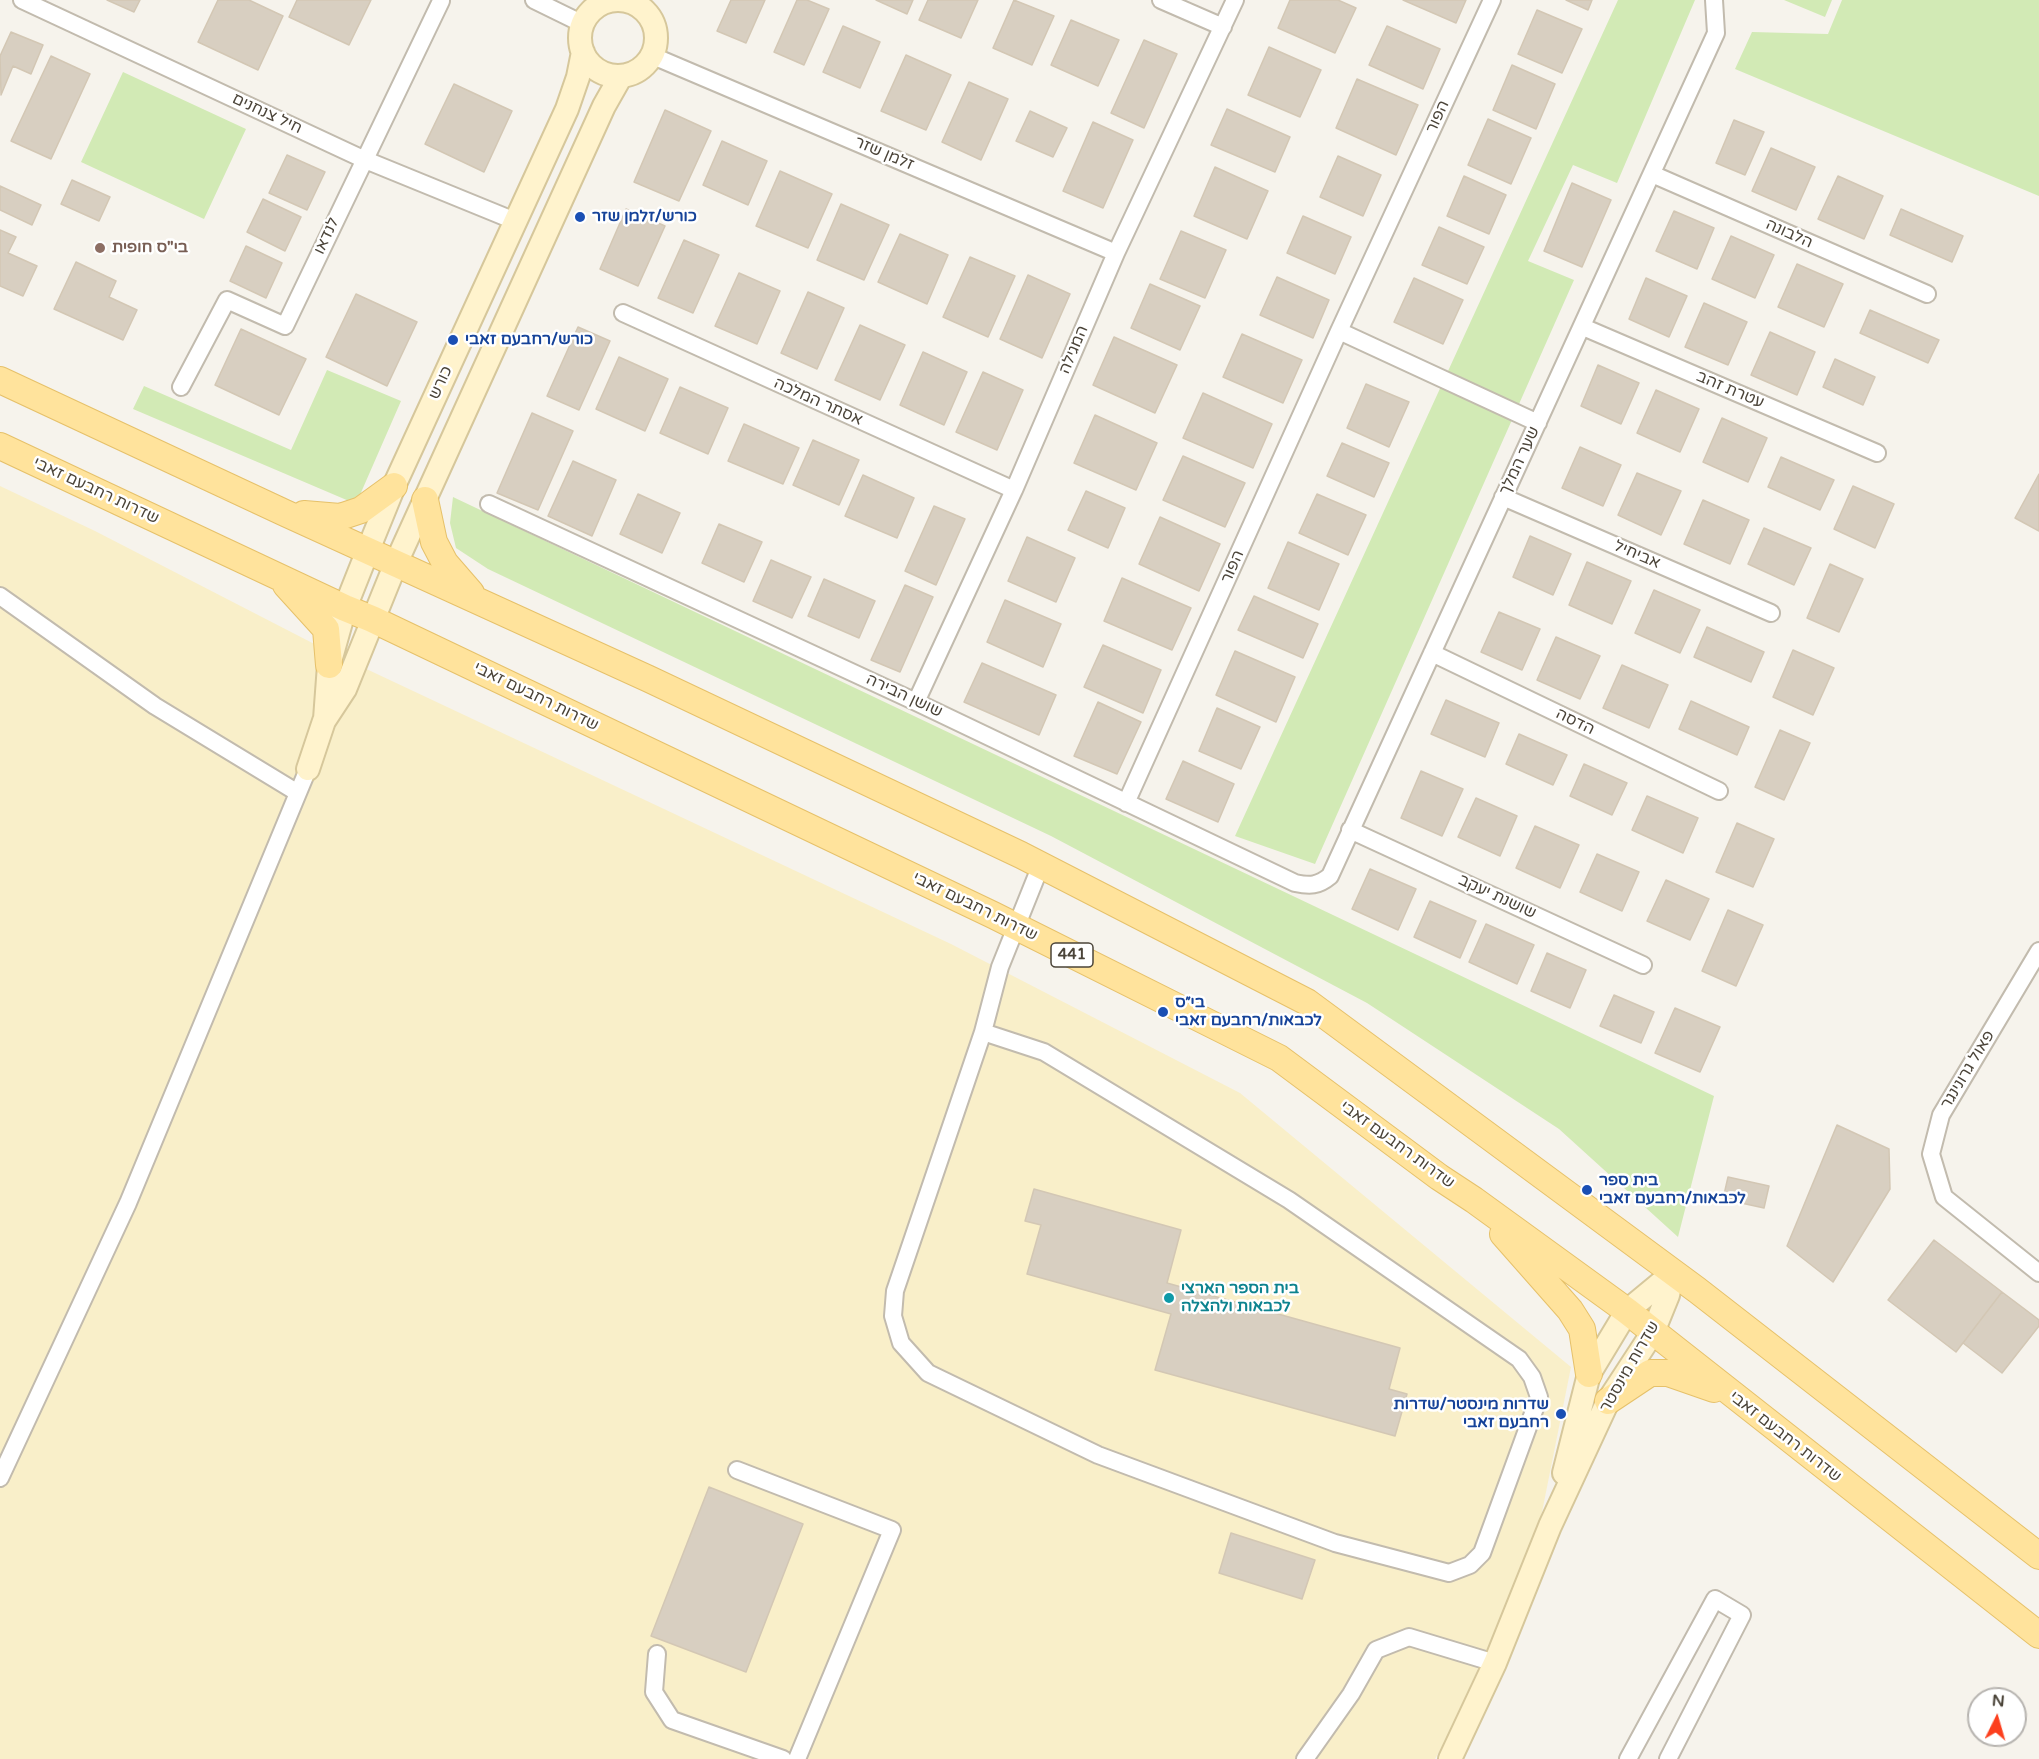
<!DOCTYPE html>
<meta charset="utf-8">
<style>
body{margin:0}
#map{position:relative;width:2039px;height:1759px;overflow:hidden;background:#f6f3ec;font-family:"Varela Round",sans-serif}
canvas{display:block}
.north{position:absolute;left:1967px;top:1687px;width:60px;height:60px;box-sizing:border-box;background:#fff;border:2px solid #b7b4b0;border-radius:50%;rotate:5deg;font-size:16px;font-weight:700;line-height:24px;text-align:center;color:#4b4439}
.north::after{content:'';display:block;margin:auto;width:21px;height:27px;background:#fc3f1d;clip-path:polygon(50% 0,100% 100%,50% 72%,0 100%)}
</style>
<div id="map">
<canvas width="2039" height="1759"></canvas>
<div class="north">N</div>
</div>
<script>
const ctx = document.querySelector('canvas').getContext('2d');
ctx.lineJoin = 'round';
function fillPath(path, color) {
  ctx.fillStyle = color;
  ctx.fill(path, 'evenodd');
}
function trace(path, color, width, dash) {
  ctx.strokeStyle = color;
  ctx.lineWidth = width;
  ctx.lineCap = dash ? 'butt' : 'round';
  ctx.setLineDash(dash || []);
  ctx.stroke(path);
}
function label(font, color, halo, rows, align = 'center') {
  ctx.font = font + ' "Varela Round","Noto Sans Hebrew",sans-serif';
  ctx.lineWidth = 5;
  ctx.setLineDash([]);
  ctx.textBaseline = 'middle';
  ctx.strokeStyle = halo;
  ctx.fillStyle = color;
  for (const [text, x, y, turn = 0] of rows) {
    ctx.save();
    ctx.translate(x, y);
    ctx.rotate((+turn || 0) * Math.PI / 180);
    ctx.textAlign = isNaN(turn) ? turn : align;
    if (halo) ctx.strokeText(text, 0, 0);
    ctx.fillText(text, 0, 0);
    ctx.restore();
  }
}
const green = new Path2D(`
 M1618 0H1695L1617 183 1573 165 1528 261 1574 280 1315 864 1235 836Z
 M1784 0H1832L1825 17Z
 M1842 0H2039V196L1735 69 1752 32 1828 34Z
 M123 72 246 129 204 219 81 162Z
 M327 370 401 401 356 504 133 409 144 386 291 450Z
 M453 497 1714 1096 1678 1237 1559 1129 1367 1003 1051 836 488 569 456 548 450 523Z`);
const sand = new Path2D(`
 M0 486 95 531 326 650 951 944 1240 1093 1571 1367 1537 1537 1447 1738 1435 1759H0Z`);
const building = new Path2D(`
 M107 0H140L134 12Z
 M218 0H249L283 16 258 70 198 42Z
 M297 0H371L349 45 289 17Z
 M731 0H765L746 43 717 31Z
 M797 0H807L829 9 804 65 774 52Z
 M876 0H913L907 14Z
 M928 0H978L961 38 919 20Z
 M1014 0 1054 16 1032 65 993 48Z
 M1290 0H1338L1356 8 1335 53 1278 28Z
 M1403 0H1466L1456 23Z
 M1566 0H1592L1588 10Z
 M1537 10 1582 29 1562 73 1518 54Z
 M1071 20 1119 40 1098 86 1051 65Z
 M843 26 880 42 860 88 823 72Z
 M1387 26 1440 49 1423 89 1369 65Z
 M11 32 43 45 31 74 13 66 1 95 0 56Z
 M1144 40 1177 54 1144 128 1111 113Z
 M1269 47 1321 70 1300 117 1248 95Z
 M906 55 951 75 926 130 881 111Z
 M51 56 90 74 51 159 11 141Z
 M1512 65 1555 84 1536 129 1493 110Z
 M1357 79 1418 105 1396 155 1336 128Z
 M969 82 1008 99 981 160 942 142Z
 M454 84 512 111 484 172 425 144Z
 M1227 109 1290 137 1275 172 1211 145Z
 M665 110 711 131 679 201 634 182Z
 M1030 111 1067 128 1053 157 1016 141Z
 M1488 119 1531 138 1511 184 1468 165Z
 M1734 120 1764 132 1745 175 1716 163Z
 M1093 122 1133 140 1103 208 1063 191Z
 M722 141 767 161 748 205 703 185Z
 M1771 148 1815 167 1796 210 1752 191Z
 M287 155 325 172 307 210 269 193Z
 M1338 156 1381 175 1363 216 1320 197Z
 M1215 167 1268 191 1247 239 1194 216Z
 M780 171 832 194 808 248 756 226Z
 M1464 176 1506 195 1489 234 1447 216Z
 M1838 176 1883 196 1864 239 1818 219Z
 M72 180 110 197 99 221 61 204Z
 M1572 183 1611 200 1582 267 1544 251Z
 M0 186 41 205 32 225 0 210Z
 M263 199 301 217 285 251 247 232Z
 M841 204 889 225 864 280 817 260Z
 M626 209 665 226 638 286 600 269Z
 M1901 209 1963 236 1952 262 1890 235Z
 M1674 211 1714 228 1697 269 1656 251Z
 M1303 216 1351 237 1335 274 1287 253Z
 M1439 227 1484 247 1467 284 1422 265Z
 M0 230 16 237 8 253 37 266 23 296 0 286Z
 M1181 231 1226 250 1205 298 1160 279Z
 M900 234 948 255 927 304 878 282Z
 M1731 236 1774 255 1755 298 1712 279Z
 M684 240 719 255 693 313 658 298Z
 M246 246 282 263 266 298 230 281Z
 M970 257 1015 276 988 337 943 317Z
 M76 262 116 281 109 297 137 310 123 340 54 309Z
 M1797 264 1843 284 1824 327 1778 307Z
 M739 273 780 291 757 344 715 326Z
 M1028 275 1070 294 1042 358 1000 339Z
 M1277 277 1329 300 1313 338 1260 315Z
 M1414 278 1463 300 1443 344 1394 322Z
 M1646 278 1687 296 1669 337 1629 319Z
 M1150 284 1200 306 1180 350 1131 328Z
 M808 292 844 308 817 369 781 353Z
 M356 294 417 322 387 386 326 357Z
 M1704 303 1747 322 1728 365 1685 347Z
 M1870 310 1939 340 1928 363 1860 333Z
 M860 325 905 345 880 400 835 380Z
 M578 327 610 341 579 410 547 396Z
 M241 329 306 359 279 415 215 385Z
 M1770 332 1815 352 1797 395 1751 375Z
 M1242 334 1302 360 1283 403 1223 377Z
 M1114 337 1177 365 1155 413 1093 385Z
 M923 352 967 372 944 425 900 405Z
 M619 357 668 379 645 431 596 409Z
 M1835 359 1875 377 1863 405 1823 387Z
 M1598 365 1639 383 1621 424 1581 406Z
 M983 372 1023 390 997 450 956 432Z
 M1366 384 1409 402 1389 447 1347 428Z
 M680 387 728 408 708 454 660 433Z
 M1656 390 1699 409 1680 452 1637 433Z
 M1203 393 1272 424 1253 468 1183 438Z
 M532 413 573 431 538 510 497 493Z
 M1095 415 1157 443 1136 490 1074 463Z
 M1722 418 1767 438 1748 482 1703 462Z
 M744 424 799 448 783 484 728 461Z
 M813 440 859 460 839 505 793 485Z
 M1342 443 1389 463 1374 497 1327 476Z
 M1580 447 1621 465 1603 506 1562 488Z
 M1183 456 1245 483 1225 527 1163 500Z
 M1781 457 1834 480 1820 510 1768 487Z
 M573 461 616 480 592 536 548 516Z
 M1637 473 1681 491 1661 535 1618 515Z
 M2039 474V531L2015 518Z
 M863 475 914 498 897 538 845 516Z
 M1853 486 1894 504 1875 548 1834 529Z
 M1086 491 1125 508 1108 548 1068 530Z
 M638 494 680 513 662 553 620 534Z
 M1317 494 1366 515 1348 555 1299 533Z
 M1703 500 1749 520 1730 564 1684 544Z
 M934 506 965 519 936 585 905 571Z
 M1160 517 1220 544 1199 591 1139 564Z
 M719 524 762 542 744 582 702 563Z
 M1764 528 1811 548 1794 585 1748 564Z
 M1530 536 1571 554 1553 595 1513 577Z
 M1027 537 1075 558 1056 602 1008 581Z
 M1288 542 1339 564 1319 610 1268 588Z
 M771 560 811 577 792 618 753 601Z
 M1587 562 1631 581 1612 624 1569 605Z
 M1830 564 1863 579 1839 632 1807 618Z
 M1122 578 1191 608 1172 650 1104 621Z
 M824 579 875 601 859 638 808 616Z
 M905 585 933 597 900 672 871 660Z
 M1654 590 1700 610 1680 653 1635 633Z
 M1254 596 1318 624 1303 658 1238 630Z
 M1005 600 1061 624 1043 667 987 642Z
 M1499 612 1540 629 1522 670 1481 652Z
 M1707 627 1764 652 1751 682 1694 657Z
 M1556 637 1600 656 1580 699 1537 680Z
 M1103 645 1161 670 1143 713 1084 687Z
 M1793 650 1834 668 1813 715 1773 697Z
 M1235 651 1295 677 1276 722 1216 695Z
 M982 663 1056 695 1039 735 964 702Z
 M1622 665 1668 685 1649 728 1603 708Z
 M1446 700 1499 723 1485 757 1431 734Z
 M1691 701 1749 727 1737 755 1679 729Z
 M1098 702 1141 722 1117 774 1074 756Z
 M1217 708 1260 727 1241 769 1199 751Z
 M1780 730 1810 743 1784 800 1755 787Z
 M1519 734 1567 755 1553 785 1506 764Z
 M1183 761 1234 784 1218 822 1166 799Z
 M1584 764 1627 783 1612 815 1570 796Z
 M1421 771 1463 789 1442 836 1401 818Z
 M1647 796 1698 818 1683 853 1632 830Z
 M1476 798 1517 816 1500 856 1458 837Z
 M1737 823 1774 839 1753 887 1716 872Z
 M1535 826 1579 845 1560 888 1516 868Z
 M1597 854 1639 872 1622 911 1580 892Z
 M1370 869 1416 889 1398 930 1352 909Z
 M1666 880 1709 899 1690 940 1647 921Z
 M1430 901 1476 921 1460 958 1414 937Z
 M1728 910 1763 925 1736 986 1702 971Z
 M1486 924 1534 945 1517 984 1469 962Z
 M1547 953 1586 970 1570 1008 1531 991Z
 M1614 995 1654 1012 1641 1043 1600 1026Z
 M1675 1008 1720 1027 1700 1072 1655 1053Z
 M1837 1125 1889 1149 1890 1189 1833 1282 1787 1246Z
 M1728 1177 1769 1186 1764 1208 1723 1199Z
 M1034 1189 1181 1230 1167 1283 1400 1348 1389 1389 1407 1394 1395 1436 1155 1370 1171 1314 1027 1274 1041 1225 1025 1221Z
 M1934 1240 2002 1292 1956 1352 1888 1300Z
 M2002 1292 2039 1320V1326L2002 1373 1963 1343Z
 M709 1487 803 1524 746 1672 651 1636Z
 M1231 1533 1315 1560 1302 1599 1219 1573Z`);
const street = new Path2D(`
 M22 0 363 159 515 221
 M534 0 583 24
 M1161 0 1223 27
 M653 56 1116 253
 M1652 174 1927 294
 M623 313 1014 490
 M1583 327 1877 453
 M1339 331 1538 423
 M181 387 227 300 285 326 441 1
 M1503 497 1771 613
 M489 504 916 702 1295 883C1310 886 1318 886 1330 876L1716 33 1714 0
 M0 596 155 706 298 793 308 769
 M1432 653 1719 791
 M916 702 1014 490 1116 253 1235 0
 M1126 803 1339 331 1492 0
 M1350 830 1643 965
 M2039 951 1941 1115 1931 1154 1944 1197 2039 1273
 M983 1032 1044 1052 1289 1200 1519 1359 1532 1377 1539 1397 1482 1553 1470 1565 1449 1573 1335 1543 1098 1455 928 1373 901 1343 893 1316 895 1291 983 1032 1000 967 1041 865
 M737 1470 892 1530 797 1759
 M0 1478 128 1203 298 793
 M657 1654 654 1692 672 1720 783 1759
 M1305 1759 1351 1694 1376 1650 1409 1637 1495 1663
 M1628 1759 1715 1599 1742 1615 1668 1759`);
const secondary = new Path2D(`
 M580 38a38 38 0 1 1 76 0a38 38 0 1 1-76 0Z
 M325 719 329 665 345 608 368 550 394 486 567 109 578 77 583 52
 M308 769 324 721 345 689 396 563 604 106 621 76
 M1564 1473 1589 1374 1627 1311 1673 1273
 M1450 1759 1495 1663 1550 1526 1608 1401 1653 1332 1668 1295 1673 1273`);
const primary = new Path2D(`
 M0 380 285 513 649 679 1021 855 1307 1002 1697 1290 2039 1556
 M0 446 345 608 372 619 993 915 1279 1058 1439 1177 1474 1200 1627 1311 2039 1635
 M425 500 434 542 445 563 471 593
 M304 514 340 517 361 510 394 486
 M286 585 326 629 329 665
 M1503 1234 1570 1310 1582 1329 1589 1374
 M1608 1401 1650 1373H1668L1714 1389`);
const markers = [
 [580,217,6,"#1a4fb4"],
 [100,248,6,"#8d6e63"],
 [453,340,6,"#1a4fb4"],
 [1163,1012,6,"#1a4fb4"],
 [1587,1190,6,"#1a4fb4"],
 [1169,1298,6,"#0f9aa8"],
 [1561,1414,6,"#1a4fb4"]
];
const shields = [
 [1072,955,42]
];
const shieldNames = [
 ["441",1072,955]
];
const streetNames = [
 ["חיל צנחנים",267,114,25],
 ["הפור",1438,117,-65],
 ["זלמן שזר",884,154,23],
 ["הלבונה",1789,234,24],
 ["לנדאו",327,236,-65],
 ["המגילה",1074,350,-67],
 ["כורש",441,383,-65],
 ["עטרת זהב",1730,390,23],
 ["אסתר המלכה",818,402,24],
 ["שער המלך",1520,461,-65],
 ["שדרות רחבעם זאבי",96,491,25],
 ["אביחיל",1637,555,23],
 ["הפור",1233,567,-66],
 ["שושן הבירה",904,696,25],
 ["שדרות רחבעם זאבי",536,697,26],
 ["הדסה",1575,722,26],
 ["שושנת יעקב",1497,897,25],
 ["שדרות רחבעם זאבי",975,907,26],
 ["פאול גרונינגר",1968,1070,-59],
 ["שדרות רחבעם זאבי",1397,1145,36],
 ["שדרות מינסטר",1630,1367,-60],
 ["שדרות רחבעם זאבי",1785,1437,38]
];
const transitNames = [
 ["כורש/זלמן שזר",592,217],
 ["כורש/רחבעם זאבי",465,340],
 ["בי״ס",1175,1003],
 ["לכבאות/רחבעם זאבי",1175,1021],
 ["בית ספר",1599,1181],
 ["לכבאות/רחבעם זאבי",1599,1199],
 ["שדרות מינסטר/שדרות",1549,1405,"right"],
 ["רחבעם זאבי",1549,1423,"right"]
];
const educationNames = [
 ["בי\"ס חופית",112,248]
];
const cultureNames = [
 ["בית הספר הארצי",1181,1289],
 ["לכבאות ולהצלה",1181,1307]
];
fillPath(green, '#d2eab5');
fillPath(sand, '#f9efc9');
fillPath(building, '#d8cfc1');
trace(building, '#d3c7b4', 1.5);
trace(street, '#c2bbae', 20);
trace(secondary, '#d6c79b', 26);
trace(primary, '#e6c16a', 28);
trace(street, '#fff', 16);
trace(secondary, '#fff3cd', 22);
trace(primary, '#ffe39c', 26);
for (const [x, y, r, color] of markers) {
  const dot = new Path2D();
  dot.arc(x, y, r, 0, 2 * Math.PI);
  ctx.fillStyle = color;
  ctx.fill(dot);
  trace(dot, '#fff', 2);
}
for (const [x, y, w] of shields) {
  const box = new Path2D();
  box.roundRect(x - w / 2, y - 12, w, 24, 4.5);
  ctx.fillStyle = '#fff';
  ctx.fill(box);
  trace(box, '#4b4439', 1.5);
}
label('bold 15px', '#4b4439', null, shieldNames);
label('16px', '#4b4439', '#fff', streetNames);
label('bold 16px', '#164399', '#fff', transitNames, 'left');
label('bold 16px', '#785e54', '#fff', educationNames, 'left');
label('bold 16px', '#0d838f', '#fff', cultureNames, 'left');
</script>
